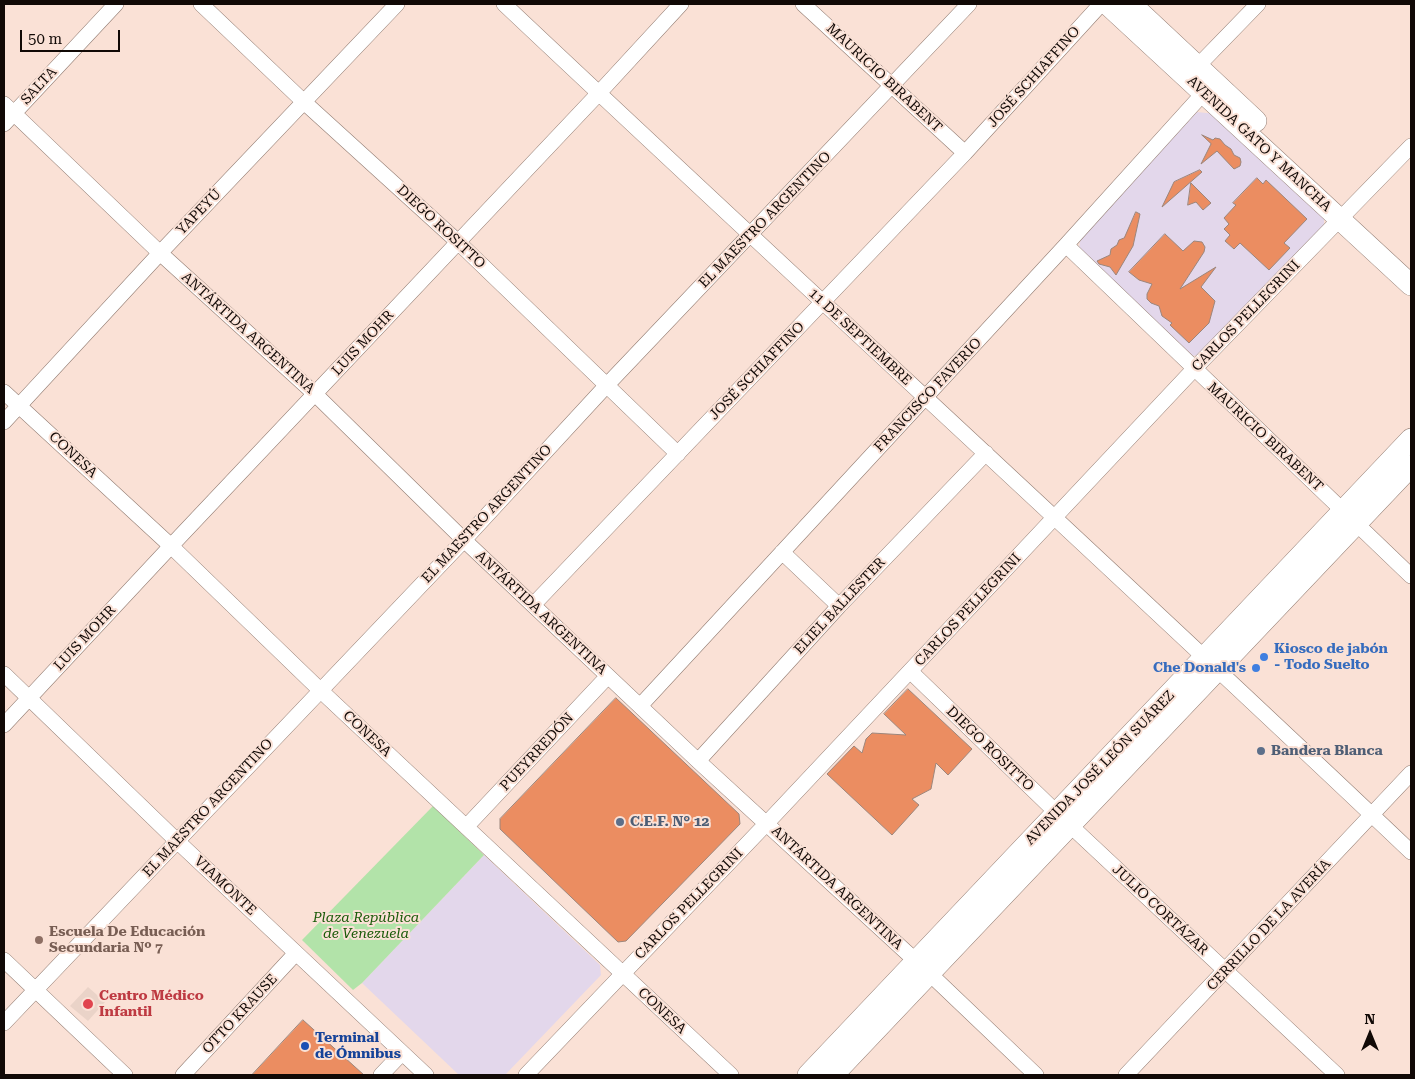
<!DOCTYPE html>
<meta charset="utf-8">
<style>
body{margin:0}
#map{position:relative;width:1415px;height:1079px;overflow:hidden;background:#fae1d6;font-family:"Roboto Serif",serif}
canvas{display:block}
.frame{position:absolute;inset:0;border:5px solid #110906;pointer-events:none}
.north{position:absolute;left:1345px;top:1009px;width:50px;height:50px;-webkit-text-stroke:4px #fae1d6;paint-order:stroke;rotate:0deg;font-size:14px;font-weight:700;line-height:20px;text-align:center;color:#110906}
.north::after{content:'';display:block;margin:auto;width:18px;height:22px;background:#110906;clip-path:polygon(50% 0,100% 100%,50% 72%,0 100%)}
.scale{position:absolute;left:20px;top:30px;width:100px;height:22px;box-sizing:border-box;border:2px solid #110906;border-top:0;padding-left:6px;font-size:15px;line-height:18px;white-space:nowrap;color:#110906;-webkit-text-stroke:4px #fae1d6;paint-order:stroke}
</style>
<div id="map">
<canvas width="1415" height="1079"></canvas>
<div class="frame"></div>
<div class="north">N</div>
<div class="scale">50 m</div>
</div>
<script>
const ctx = document.querySelector('canvas').getContext('2d');
ctx.lineJoin = 'round';
function fillPath(path, color) {
  ctx.fillStyle = color;
  ctx.fill(path, 'evenodd');
}
function trace(path, color, width, dash) {
  ctx.strokeStyle = color;
  ctx.lineWidth = width;
  ctx.lineCap = dash ? 'butt' : 'round';
  ctx.setLineDash(dash || []);
  ctx.stroke(path);
}
function label(font, color, halo, rows, align = 'center') {
  ctx.font = font + ' "Roboto Serif",serif';
  ctx.lineWidth = 4;
  ctx.setLineDash([]);
  ctx.textBaseline = 'middle';
  ctx.strokeStyle = halo;
  ctx.fillStyle = color;
  for (const [text, x, y, turn = 0] of rows) {
    ctx.save();
    ctx.translate(x, y);
    ctx.rotate((+turn || 0) * Math.PI / 180);
    ctx.textAlign = isNaN(turn) ? turn : align;
    if (halo) ctx.strokeText(text, 0, 0);
    ctx.fillText(text, 0, 0);
    ctx.restore();
  }
}
const industrial = new Path2D(`
 M1197 112 1216 114 1324 215V226L1201 354 1193 356 1079 248 1081 237Z
 M484 855 600 965 601 975 505 1075H459L362 983Z`);
const medical = new Path2D(`
 M88 987 105 1002 88 1021 70 1006Z`);
const green = new Path2D(`
 M433 806 484 855 362 983 353 990 302 940Z`);
const building = new Path2D(`
 M1202 135 1213 140 1215 138 1220 139 1225 145 1231 149 1234 155 1240 158 1241 162 1240 166 1234 169 1217 151 1201 164 1211 144Z
 M1200 170 1202 172 1162 207 1174 182Z
 M1257 178 1263 184 1266 180 1307 219 1284 243 1290 248 1269 270 1240 243 1234 249 1225 241 1230 235 1224 229 1229 224 1224 218 1236 205 1233 203Z
 M1191 183 1211 203 1203 210 1196 202 1188 205Z
 M1136 212 1140 214 1133 246 1116 275 1110 267 1099 264 1097 261 1110 255 1111 249 1117 245 1119 240 1124 238Z
 M1165 234 1183 251 1194 241 1202 242 1205 247 1204 252 1180 289 1216 267 1201 287 1215 301 1209 323 1189 343 1170 325 1172 323 1162 316 1159 306 1151 303 1147 299V294L1152 284 1139 280 1129 272Z
 M908 689 972 749 948 775 936 763 931 789 912 799 919 805 892 835 827 774 854 746 862 753 866 739 872 733 906 735 884 714Z
 M616 698 739 814 740 824 626 941 618 942 500 829V819Z
 M303 1020 364 1075H252Z`);
const street = new Path2D(`
 M201 4 304 102 458 242 678 454
 M504 4C805 288 1111 567 1411 852
 M803 4 965 153
 M1191 73 1258 4
 M4 104 160 253 315 394 464 540 698 761 929 973 1036 1075
 M4 124 116 4
 M1066 245 1411 576
 M4 392 171 546 320 690 731 1075
 M4 422 160 253 397 4
 M782 552 839 606
 M533 605 965 153 1101 4
 M910 671 1057 813 1337 1075
 M4 674 177 841 426 1075
 M640 706 1066 245 1209 87
 M4 725 171 546 599 93 681 4
 M698 761 839 606 986 453
 M466 827 608 676
 M4 960 125 1075
 M4 1023 464 540 606 386 969 4
 M183 1075 296 953
 M381 1075 402 1053
 M526 1075 767 823 1194 369 1411 146
 M1126 1075 1411 773`);
const secondary = new Path2D(`
 M1107 4 1411 285
 M1131 4 1256 121
 M808 1075 1411 439
 M833 1075 1411 466`);
const markers = [
 [1264,657,5,"#3f7fe0"],
 [1256,668,5,"#3f7fe0"],
 [1261,751,5,"#5c6f8a"],
 [620,822,5,"#5c6f8a"],
 [39,940,5,"#8d6e63"],
 [88,1004,6,"#e0444e"],
 [305,1046,5,"#1a4fb4"]
];
const streetNames = [
 ["JOSÉ SCHIAFFINO",1034,77,-48],
 ["MAURICIO BIRABENT",884,78,43],
 ["SALTA",39,86,-47],
 ["AVENIDA GATO Y MANCHA",1259,144,43],
 ["YAPEYÚ",199,212,-46],
 ["EL MAESTRO ARGENTINO",765,220,-46],
 ["DIEGO ROSITTO",441,227,43],
 ["CARLOS PELLEGRINI",1246,316,-46],
 ["ANTÁRTIDA ARGENTINA",248,333,42],
 ["11 DE SEPTIEMBRE",860,337,43],
 ["LUIS MOHR",363,343,-47],
 ["JOSÉ SCHIAFFINO",757,371,-46],
 ["FRANCISCO FAVERIO",928,395,-47],
 ["MAURICIO BIRABENT",1265,437,43],
 ["CONESA",73,455,43],
 ["EL MAESTRO ARGENTINO",487,514,-47],
 ["ELIEL BALLESTER",840,606,-47],
 ["CARLOS PELLEGRINI",968,610,-47],
 ["ANTÁRTIDA ARGENTINA",541,613,43],
 ["LUIS MOHR",85,638,-47],
 ["CONESA",367,734,43],
 ["DIEGO ROSITTO",990,749,44],
 ["PUEYRREDÓN",537,752,-47],
 ["AVENIDA JOSÉ LEÓN SUÁREZ",1100,768,-46],
 ["EL MAESTRO ARGENTINO",208,808,-47],
 ["VIAMONTE",225,886,43],
 ["ANTÁRTIDA ARGENTINA",837,888,43],
 ["CARLOS PELLEGRINI",689,904,-46],
 ["JULIO CORTÁZAR",1160,910,43],
 ["CERRILLO DE LA AVERÍA",1269,925,-47],
 ["CONESA",662,1011,43],
 ["OTTO KRAUSE",240,1014,-47]
];
const shopNames = [
 ["Kiosco de jabón",1274,649],
 ["- Todo Suelto",1274,665],
 ["Che Donald's",1246,668,"right"]
];
const serviceNames = [
 ["Bandera Blanca",1271,751],
 ["C.E.F. N° 12",630,822]
];
const parkNames = [
 ["Plaza República",366,918],
 ["de Venezuela",366,934]
];
const educationNames = [
 ["Escuela De Educación",49,932],
 ["Secundaria Nº 7",49,948]
];
const healthNames = [
 ["Centro Médico",99,996],
 ["Infantil",99,1012]
];
const transitNames = [
 ["Terminal",315,1038],
 ["de Ómnibus",315,1054]
];
fillPath(industrial, '#e3d7eb');
fillPath(medical, '#ead3c8');
fillPath(green, '#b2e3a9');
fillPath(building, '#eb8d61');
trace(building, '#9c867c', 1);
trace(street, '#927c72', 16);
trace(secondary, '#927c72', 22);
trace(street, '#fff', 15);
trace(secondary, '#fff', 21);
for (const [x, y, r, color] of markers) {
  const dot = new Path2D();
  dot.arc(x, y, r, 0, 2 * Math.PI);
  ctx.fillStyle = color;
  ctx.fill(dot);
  trace(dot, '#fae1d6', 2);
}
label('14px', '#110906', '#fae1d6', streetNames);
label('bold 14px', '#366cbe', '#fae1d6', shopNames, 'left');
label('bold 14px', '#4e5e75', '#fae1d6', serviceNames, 'left');
label('italic 14px', '#185907', '#fae1d6', parkNames);
label('bold 14px', '#785e54', '#fae1d6', educationNames, 'left');
label('bold 14px', '#be3a42', '#fae1d6', healthNames, 'left');
label('bold 14px', '#164399', '#fae1d6', transitNames, 'left');
</script>
